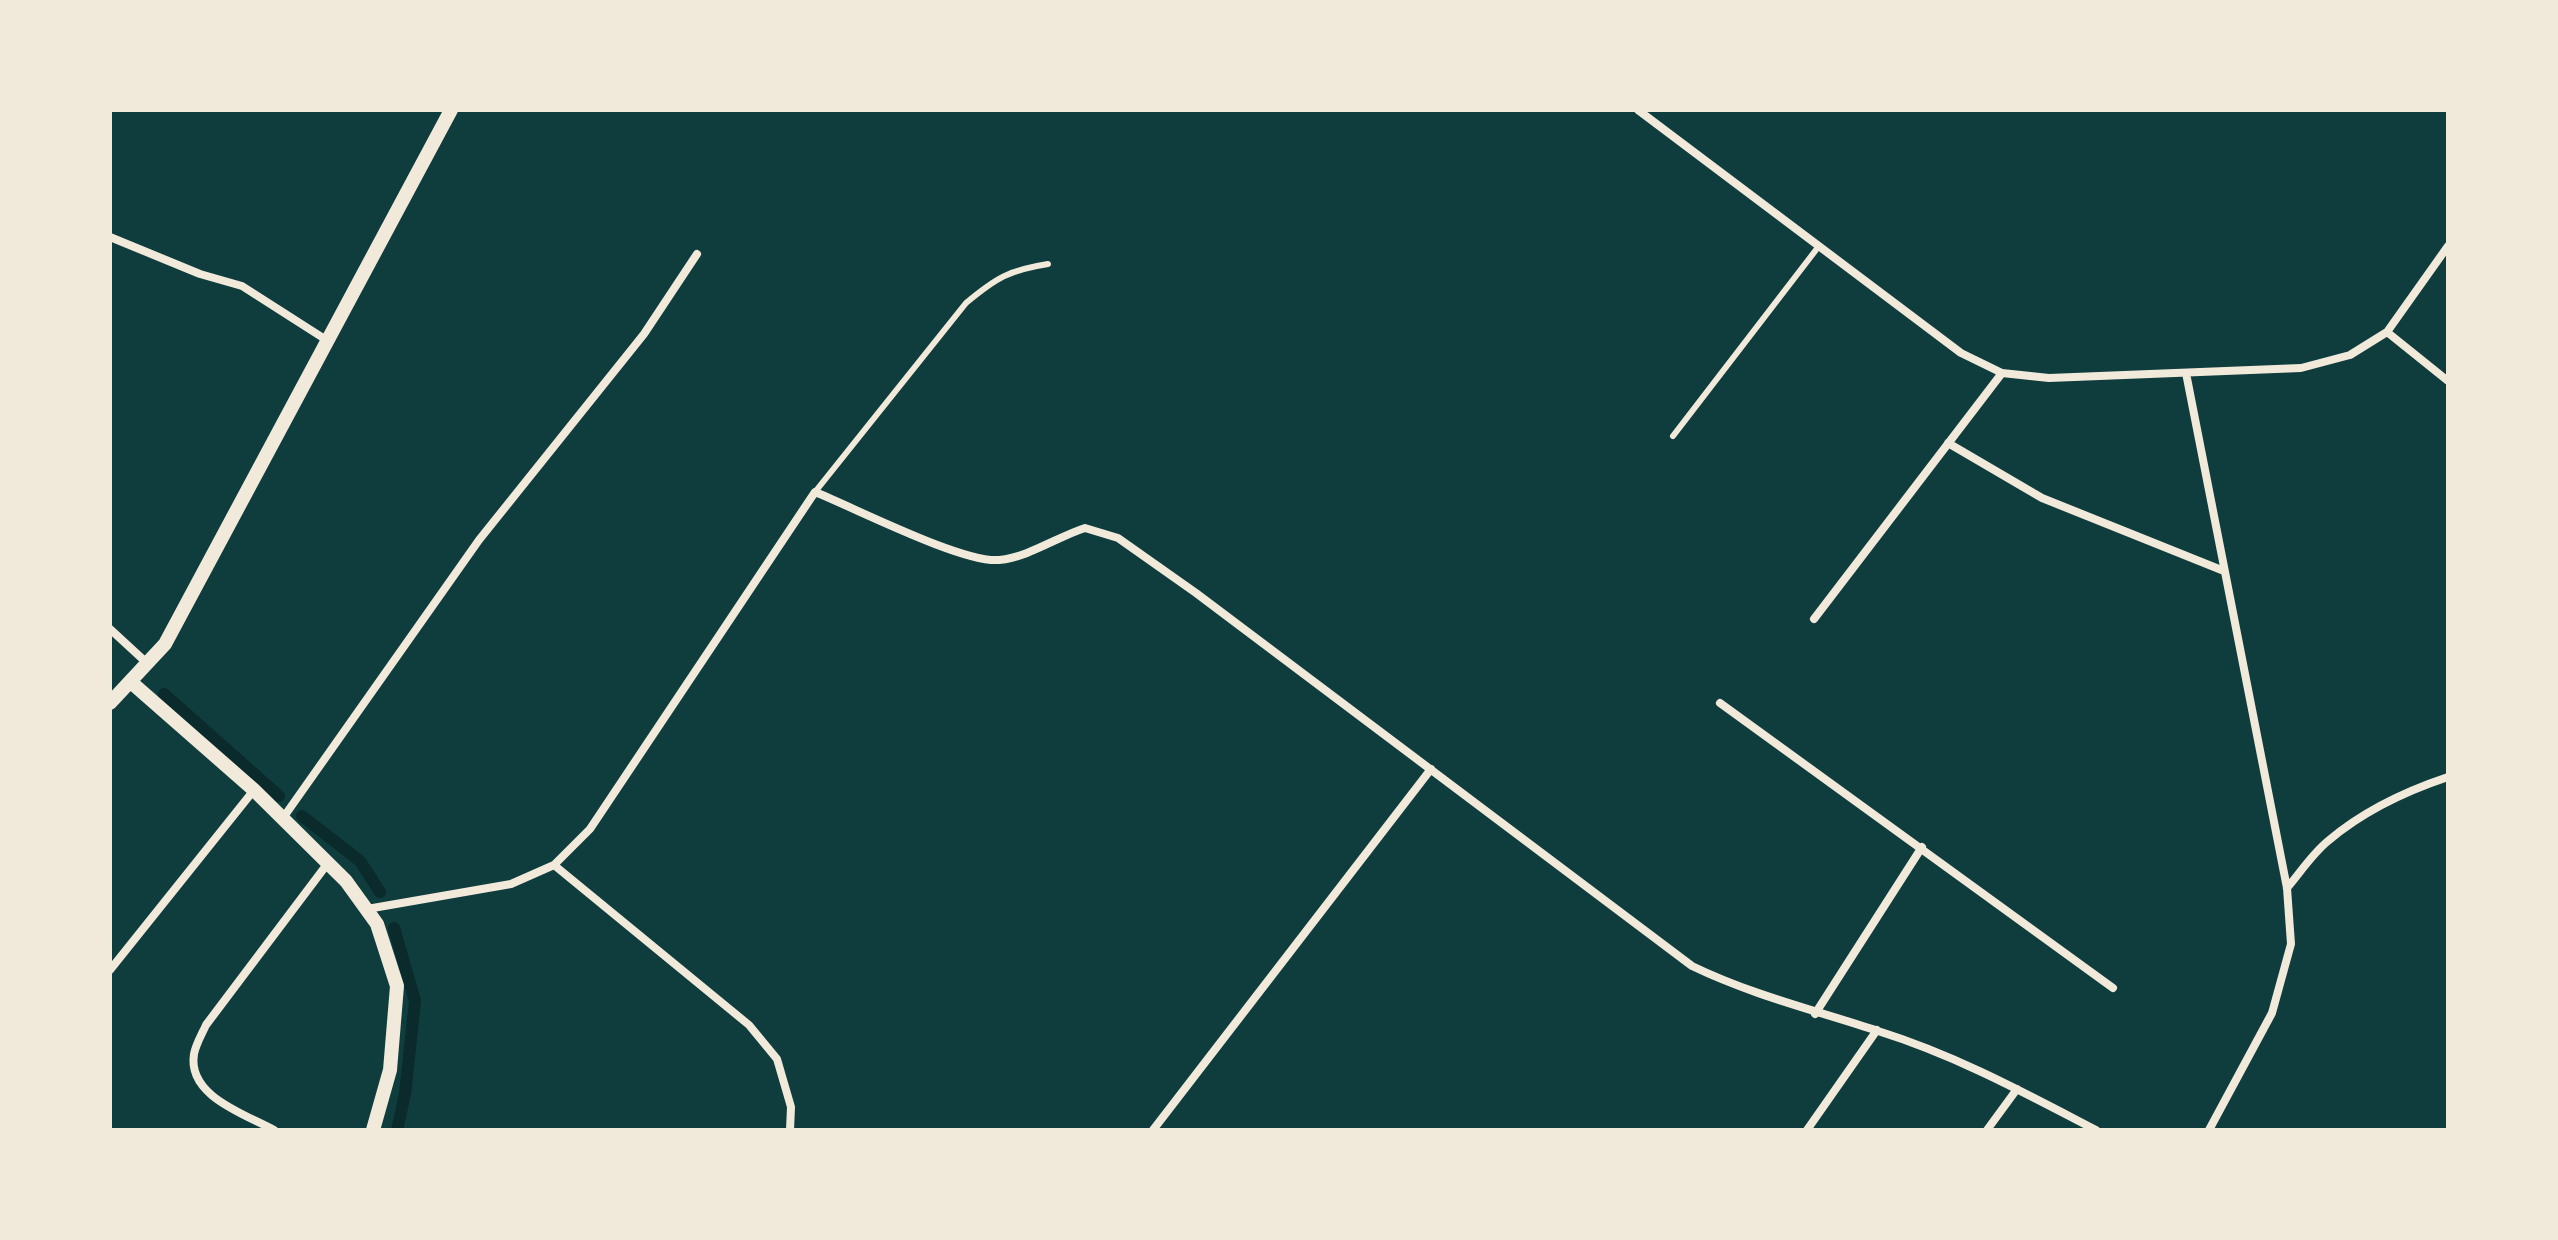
<!DOCTYPE html>
<style>
body{margin:0}
#map{position:relative;width:2558px;height:1240px;overflow:hidden;background:#0f3d3e;font-family:"Sofia Sans Condensed",sans-serif}
canvas{display:block}
.frame{position:absolute;inset:0;border:112px solid #f1e9da;pointer-events:none}
</style>
<div id="map">
<canvas width="2558" height="1240"></canvas>
<div class="frame"></div>
</div>
<script>
const ctx = document.querySelector('canvas').getContext('2d');
ctx.lineJoin = 'round';
function trace(path, color, width, dash) {
  ctx.strokeStyle = color;
  ctx.lineWidth = width;
  ctx.lineCap = dash ? 'butt' : 'round';
  ctx.setLineDash(dash || []);
  ctx.stroke(path);
}
const stream = new Path2D(`
 M164 694 279 796
 M302 816 360 861 380 892
 M394 928 415 1001 405 1094 397 1130`);
const service = new Path2D(`
 M1673 436 1819 246
 M815 492 966 303C996 278 1009 270 1048 264`);
const minor = new Path2D(`
 M1638 110 1961 353 2002 373 2049 378 2301 368 2350 355 2387 332 2448 246
 M110 237 200 274 242 286 328 341
 M2387 332 2448 381
 M2186 373 2287 888 2291 944 2272 1013 2209 1130
 M1948 443 2042 498 2224 571
 M1814 619 2002 373
 M110 629 148 664
 M1720 703 2113 988
 M283 818 479 540 644 334 697 254
 M554 865 749 1025 777 1059 791 1107 790 1130
 M2287 888C2300 873 2312 854 2328 841 2362 812 2406 791 2448 777
 M367 909 511 884 554 865 590 829 815 492C855 508 962 563 999 560 1029 557 1057 537 1085 528L1118 538 1196 593 1692 966C1752 995 1814 1010 1878 1031 1955 1055 2025 1093 2096 1130
 M110 970 254 790
 M1815 1014 1922 847
 M274 1130C245 1114 187 1096 194 1054 196 1044 202 1034 206 1025L328 863
 M1153 1130 1431 769
 M1807 1130 1877 1030
 M1987 1130 2017 1089`);
const tertiary = new Path2D(`
 M132 683 254 790 346 881 377 924 397 986 390 1070 373 1130
 M110 703 165 644 451 110`);
trace(stream, '#0a2a2b', 12);
trace(service, '#f1e9da', 6);
trace(minor, '#f1e9da', 8);
trace(tertiary, '#f1e9da', 14);
</script>
